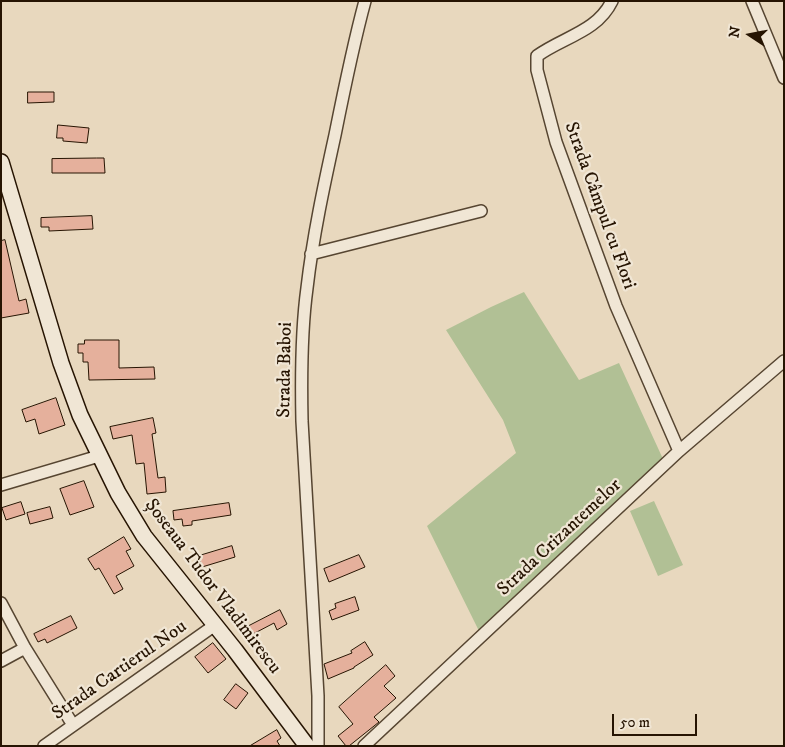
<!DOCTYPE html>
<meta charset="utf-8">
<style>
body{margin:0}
#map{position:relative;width:785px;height:747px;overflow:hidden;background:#e8d8be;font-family:"IM FELL DW Pica",serif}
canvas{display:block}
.frame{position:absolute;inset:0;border:2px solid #261402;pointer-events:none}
.north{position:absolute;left:725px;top:10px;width:50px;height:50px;-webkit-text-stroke:4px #f0e6d5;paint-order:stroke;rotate:281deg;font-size:14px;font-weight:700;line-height:20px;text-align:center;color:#261402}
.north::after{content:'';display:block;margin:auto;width:18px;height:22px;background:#261402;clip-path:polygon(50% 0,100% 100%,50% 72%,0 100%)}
.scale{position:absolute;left:612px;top:714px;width:85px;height:22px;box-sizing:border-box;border:2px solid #261402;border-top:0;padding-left:6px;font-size:15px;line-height:18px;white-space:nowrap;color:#261402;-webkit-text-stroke:4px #f0e6d5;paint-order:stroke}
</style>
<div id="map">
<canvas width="785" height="747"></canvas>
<div class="frame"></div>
<div class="north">N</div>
<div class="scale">50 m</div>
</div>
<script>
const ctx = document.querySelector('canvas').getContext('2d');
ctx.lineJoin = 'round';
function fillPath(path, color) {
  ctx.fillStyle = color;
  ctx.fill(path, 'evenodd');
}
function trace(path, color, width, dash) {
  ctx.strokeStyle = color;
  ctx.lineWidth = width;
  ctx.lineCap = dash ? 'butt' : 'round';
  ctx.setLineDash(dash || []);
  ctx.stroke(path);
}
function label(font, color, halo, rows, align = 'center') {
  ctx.font = font + ' "IM FELL DW Pica",serif';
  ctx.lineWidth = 4.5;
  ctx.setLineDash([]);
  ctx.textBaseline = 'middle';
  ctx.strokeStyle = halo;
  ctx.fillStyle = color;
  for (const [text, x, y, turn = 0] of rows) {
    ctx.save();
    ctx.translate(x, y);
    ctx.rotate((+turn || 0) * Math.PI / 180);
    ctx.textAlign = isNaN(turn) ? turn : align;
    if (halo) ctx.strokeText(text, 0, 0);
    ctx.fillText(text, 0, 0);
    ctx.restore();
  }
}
const green = new Path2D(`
 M524 292 579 380 619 363 663 459 479 631 427 526 516 453 503 420 446 330 491 307Z
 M654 501 683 565 658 576 630 511Z`);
const building = new Path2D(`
 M28 92H54V102L28 103Z
 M58 125 89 128 87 143 63 141V138H57Z
 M97 158H104L105 173H52V159Z
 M92 216 93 229 49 231V227H41V218Z
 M5 240 19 301 26 299 29 313 1 318V241Z
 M85 340H119V368L154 367 155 379 89 380 88 362H83V353H78V344H84Z
 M56 398 65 425 39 434 35 419 26 422 22 410Z
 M153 418 156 433 152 434 158 478 165 477 166 492 147 494 144 463 136 464 132 435 113 439 110 427Z
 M84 481 94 507 70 515 60 489Z
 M21 502 25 514 6 520 2 508Z
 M229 503 231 515 192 521V525L183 526 182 519 174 520 173 511Z
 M50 507 53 518 30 524 27 513Z
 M124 537 131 549 126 551 134 566 116 576 123 589 114 594 99 568 95 570 88 559Z
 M232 546 235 557 202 567 199 556Z
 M359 555 365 567 329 582 324 569Z
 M355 597 359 610 332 620 329 611 336 608 335 604Z
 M280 610 287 624 277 630 274 623 253 634 249 626Z
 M71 616 77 628 47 643 45 639 38 642 34 634Z
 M365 642 373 655 354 667V668L328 679 324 664 352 653 351 651Z
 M213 643 226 659 208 673 195 657Z
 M386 665 395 676 384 686 396 698 374 717 379 722 349 746H346L338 736 353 724 339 707Z
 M236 684 248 693 236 709 224 700Z
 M277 730 281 738 277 741 280 746H250Z`);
const minor = new Path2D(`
 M612 1C597 32 563 37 537 56V70L556 142 616 306 679 451
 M752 1 784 78
 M311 254 481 211
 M1 485 99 456
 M1 603 25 648 73 725
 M1 661 25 648
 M44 746 215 625
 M318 746V696L302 421C301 376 301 332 307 288 313 236 324 185 335 135 344 90 353 45 365 1
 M364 746 679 451 784 361`);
const secondary = new Path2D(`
 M1 162 61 363 80 415 118 493 144 536 235 650 307 746`);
const streetNames = [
 ["Strada Câmpul cu Flori",599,206,70],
 ["Strada Baboi",286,370,-89],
 ["Strada Crizantemelor",560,538,-43],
 ["Șoseaua Tudor Vladimirescu",212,587,53],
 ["Strada Cartierul Nou",120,671,-35]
];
fillPath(green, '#b1c095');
fillPath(building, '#e5b09c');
trace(building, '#261402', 1);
trace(minor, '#564531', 14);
trace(secondary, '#261402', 18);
trace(minor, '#f0e6d5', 11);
trace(secondary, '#f0e6d5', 15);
label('19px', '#261402', '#f0e6d5', streetNames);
</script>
